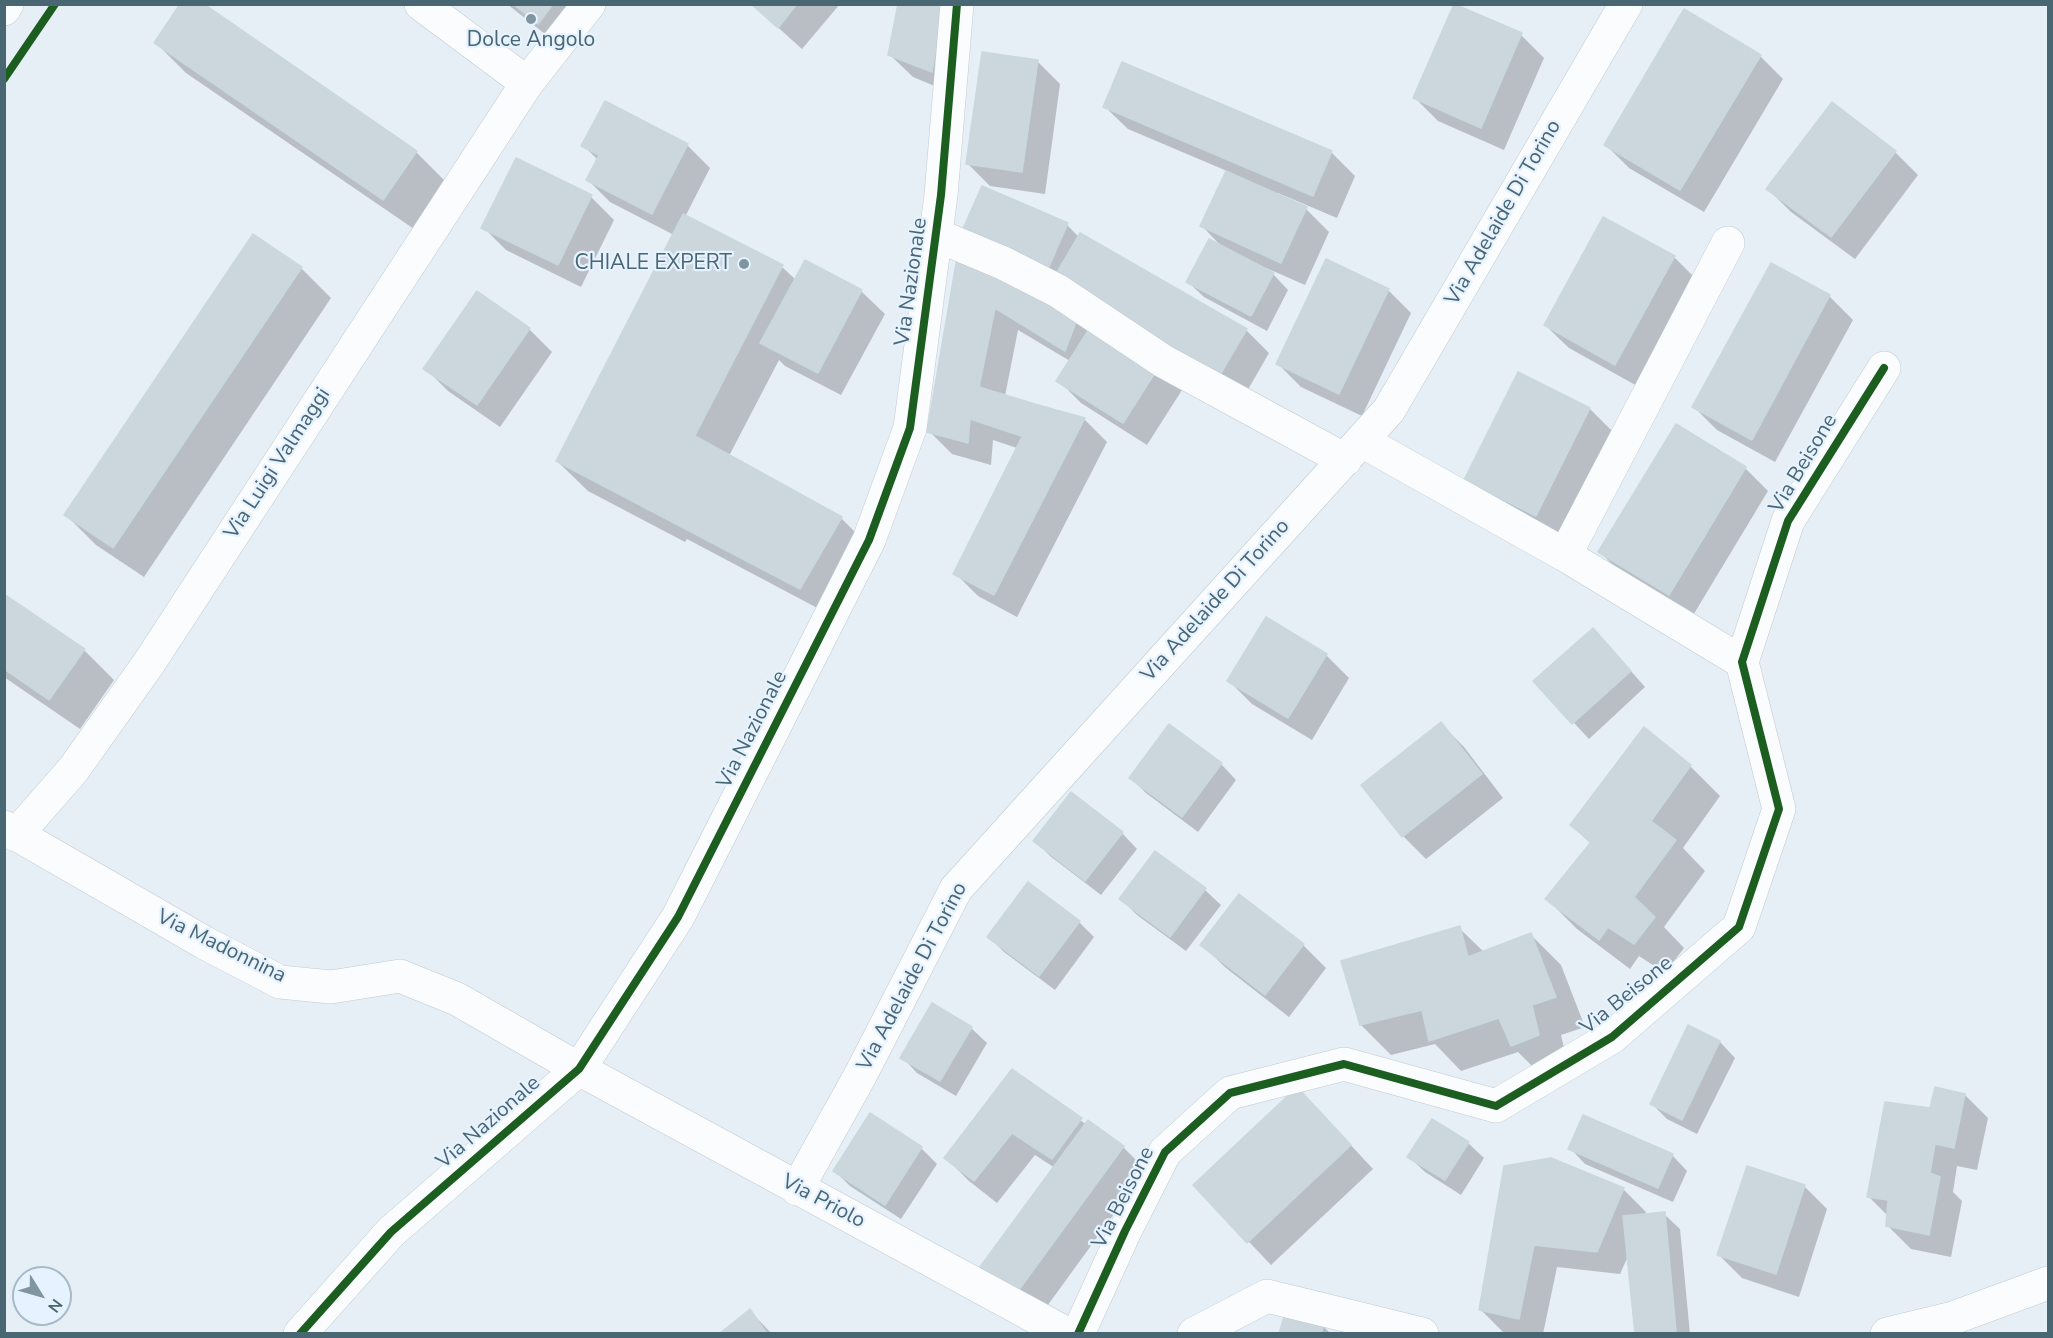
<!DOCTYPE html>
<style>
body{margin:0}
#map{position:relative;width:2053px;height:1338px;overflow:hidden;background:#e6eef6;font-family:"Nunito Sans",sans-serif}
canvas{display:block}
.frame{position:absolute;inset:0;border:6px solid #486772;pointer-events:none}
.north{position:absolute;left:12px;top:1266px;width:60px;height:60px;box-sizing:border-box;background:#e6f2ff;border:2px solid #a7bac7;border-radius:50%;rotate:127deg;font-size:16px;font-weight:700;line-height:24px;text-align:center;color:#486772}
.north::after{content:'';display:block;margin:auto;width:21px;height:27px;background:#7f96a0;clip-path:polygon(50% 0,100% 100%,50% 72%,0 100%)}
</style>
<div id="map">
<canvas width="2053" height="1338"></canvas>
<div class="frame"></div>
<div class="north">N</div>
</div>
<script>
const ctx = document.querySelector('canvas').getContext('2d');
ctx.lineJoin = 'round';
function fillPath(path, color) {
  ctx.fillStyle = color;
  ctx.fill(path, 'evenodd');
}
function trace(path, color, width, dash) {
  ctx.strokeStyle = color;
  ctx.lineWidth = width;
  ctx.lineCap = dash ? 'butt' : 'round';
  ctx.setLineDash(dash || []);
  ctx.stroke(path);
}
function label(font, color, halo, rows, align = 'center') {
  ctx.font = font + ' "Nunito Sans",sans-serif';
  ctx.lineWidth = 4.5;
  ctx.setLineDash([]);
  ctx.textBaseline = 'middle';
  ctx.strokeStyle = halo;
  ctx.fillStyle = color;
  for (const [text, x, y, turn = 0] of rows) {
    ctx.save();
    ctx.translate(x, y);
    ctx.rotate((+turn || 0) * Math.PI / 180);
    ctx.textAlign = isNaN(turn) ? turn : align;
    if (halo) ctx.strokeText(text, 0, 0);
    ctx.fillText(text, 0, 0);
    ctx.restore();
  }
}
const shadow = new Path2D(`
 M507 4H606L569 53Z
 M752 4H840L802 49Z
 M971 4 954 94 913 77 889 54Z
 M1521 35 1544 58 1504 150 1438 121 1415 98Z
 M156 43 416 152 446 182 414 229 186 73Z
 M1760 56 1783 79 1704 212 1629 168 1606 145Z
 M1037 61 1060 84 1045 194 990 186 967 163Z
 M1122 64 1331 152 1355 176 1337 218 1278 193 1277 195 1306 209 1329 232 1305 285 1264 267 1262 269 1273 274 1288 290 1267 331 1204 297 1188 282 1222 247 1202 226 1227 171 1128 129 1104 106Z
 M1832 104 1895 152 1918 175 1855 259 1791 212 1768 189Z
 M583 145H687L710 168 685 217 782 267 796 280 805 262 861 291 885 314 841 395 785 366 779 360 729 456 841 518 864 541 823 611 687 539 685 542 588 491 557 461 674 235 610 202 587 179 598 160Z
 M591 197 614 220 581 287 506 250 483 227Z
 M1067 225 1079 237 1246 330 1269 353 1242 400 979 247Z
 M1674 257 1697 280 1639 387 1569 348 1545 325Z
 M958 260 1041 292 1182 390 1147 445 1081 403 1058 380 1070 361 1018 330 1005 396 1084 419 1107 442 1017 617 978 596 955 573 1017 448 993 440 991 465 952 454 929 431Z
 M1771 265 1830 297 1853 320 1775 462 1717 430 1694 407Z
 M301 268 331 298 144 577 96 545 66 515Z
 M1388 290 1411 313 1362 416 1301 387 1278 364Z
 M529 329 552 352 500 427 448 391 425 368Z
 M1519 374 1590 409 1613 432 1559 538 1466 480Z
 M1676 426 1745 468 1768 491 1692 617 1623 575 1600 552Z
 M4 595 84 650 114 680 80 729 4 677Z
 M1608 645 1645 687 1589 739 1535 681Z
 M1326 655 1349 678 1312 740 1252 704 1229 681Z
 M1441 724 1464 747 1503 798 1426 859 1403 836 1363 785Z
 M1221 764 1236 780 1198 832 1146 793 1131 778Z
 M1690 766 1720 796 1683 848 1705 871 1664 927 1684 948 1665 973 1639 956 1630 969 1577 929 1547 899 1591 844 1572 825Z
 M1122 833 1137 849 1101 895 1050 856 1035 841Z
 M1155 853 1205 890 1221 905 1186 951 1137 915 1121 899Z
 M1239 897 1303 945 1326 968 1289 1017 1226 968 1202 945Z
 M1079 922 1094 937 1055 990 1004 952 989 937Z
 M1459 928 1484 952 1531 935 1561 965 1585 1027 1561 1035 1568 1065 1542 1076 1518 1052 1461 1071 1435 1044 1391 1055 1361 1025Z
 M933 1005 971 1028 987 1043 956 1096 917 1073 902 1057Z
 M1689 1027 1720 1042 1735 1058 1697 1134 1667 1119 1652 1104Z
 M1012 1071 1087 1125 1123 1147 1146 1170 1037 1320 1002 1294 1055 1168 1035 1155 997 1203 969 1181 946 1158Z
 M1965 1095 1988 1118 1977 1170 1957 1166 1953 1192 1962 1201 1951 1257 1911 1249 1887 1225 1888 1216 1869 1197 1931 1110Z
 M1320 1112 1373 1169 1271 1265 1195 1185Z
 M871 1115 921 1148 937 1164 901 1219 850 1186 835 1171Z
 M1468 1143 1484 1158 1461 1195 1425 1172 1409 1157Z
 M1570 1148 1672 1155 1687 1171 1673 1202 1585 1164Z
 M1505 1168 1623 1189 1646 1212 1644 1215 1664 1214 1680 1229 1690 1334H1636L1629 1254 1620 1274 1557 1267 1543 1334 1504 1333 1480 1309Z
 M1804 1186 1827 1209 1799 1297 1742 1278 1719 1255Z
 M750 1311 772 1334H721Z
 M1323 1326 1331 1334H1280Z`);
const building = new Path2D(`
 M180 4H204L417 151 383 200 154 43Z
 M513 4H553L538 24Z
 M751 4H797L778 28Z
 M898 4H944L932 72 888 55Z
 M1454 4 1522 33 1481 128 1413 98Z
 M1684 9 1761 55 1680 190 1604 145Z
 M982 52 1038 60 1022 172 966 164Z
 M1122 62 1332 151 1313 196 1103 107Z
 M605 101 688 144 652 214 586 180 599 155 581 146Z
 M1832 102 1896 151 1831 237 1766 189Z
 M516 158 592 195 558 265 481 228Z
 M1226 171 1307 207 1281 263 1200 226Z
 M982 186 1068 223 1048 269 962 231Z
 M683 214 783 265 655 513 556 461Z
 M1603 217 1675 256 1615 365 1544 325Z
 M1080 233 1247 329 1218 378 1052 281Z
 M253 234 302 267 113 548 64 515Z
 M1209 239 1274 273 1251 316 1186 282Z
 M957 258 1078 317 1065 351 995 308 979 387 1038 405 1021 436 970 419 968 443 927 432Z
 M1326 259 1389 289 1339 394 1276 364Z
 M805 260 862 290 818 373 760 343Z
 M1771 263 1830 295 1752 440 1692 407Z
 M477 291 530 328 477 405 423 369Z
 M1093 323 1160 365 1123 423 1056 381Z
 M1518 372 1590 408 1536 516 1464 480Z
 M1038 405 1085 418 994 595 953 574Z
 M1676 424 1746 467 1669 595 1598 552Z
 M695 436 842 517 800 589 655 513Z
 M4 594 85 649 49 700 4 669Z
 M1266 617 1327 654 1288 718 1227 681Z
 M1593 628 1631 671 1572 724 1533 681Z
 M1441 722 1482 774 1402 837 1361 785Z
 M1169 724 1222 763 1182 817 1129 778Z
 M1644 727 1691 765 1651 821 1676 840 1634 897 1655 917 1634 944 1608 927 1599 940 1545 899 1591 842 1570 825Z
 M1071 792 1123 832 1085 881 1033 841Z
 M1155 851 1206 888 1170 937 1119 899Z
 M1028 882 1080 921 1039 976 987 937Z
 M1239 894 1304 944 1265 995 1200 945Z
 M1460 926 1468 957 1531 933 1556 997 1532 1005 1539 1035 1511 1046 1499 1018 1429 1041 1422 1010 1360 1025 1341 961Z
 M932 1003 972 1027 940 1081 900 1058Z
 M1688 1025 1720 1041 1682 1120 1650 1104Z
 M1012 1069 1082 1118 1052 1159 1012 1133 974 1181 944 1158Z
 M1297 1087 1351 1145 1247 1243 1193 1185Z
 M1935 1087 1965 1094 1954 1148 1935 1144 1930 1173 1940 1177 1929 1235 1886 1226 1888 1200 1867 1197 1885 1102 1930 1108Z
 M870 1113 922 1147 885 1205 833 1171Z
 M1583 1115 1673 1154 1658 1188 1568 1149Z
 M1432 1119 1469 1142 1445 1180 1407 1157Z
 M1088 1120 1124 1146 1013 1298 977 1271Z
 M1551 1158 1624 1188 1597 1252 1534 1245 1519 1319 1479 1310 1504 1166Z
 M1747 1166 1805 1185 1776 1274 1717 1255Z
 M1665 1212 1676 1331 1635 1334 1623 1216Z
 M750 1309 767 1334H719Z
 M1285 1313 1324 1324 1321 1334H1279Z`);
const minor = new Path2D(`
 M421 4 527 83
 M936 235 1003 263 1058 291 1163 361 1345 460
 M1362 441 1565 555 1728 243
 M1565 555 1742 662
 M4 827 205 943 280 982 331 987 400 976 457 999 579 1069 1067 1334
 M16 835 73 770 149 663 527 83 589 4
 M797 1189 861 1074 956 889 1389 410 1626 4
 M1078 1334 1125 1231 1165 1152 1230 1093 1344 1064 1496 1106 1612 1037 1739 927 1779 809 1742 662 1788 521 1884 368
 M1194 1334 1267 1296 1422 1334
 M1887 1334 1953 1318 2048 1283`);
const tertiary = new Path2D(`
 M300 1334 391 1232 579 1069 678 917 869 540 910 428 941 195 957 4`);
const secondary = new Path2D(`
 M4 9 7 4`);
const cycleway = new Path2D(`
 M4 79 55 4
 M300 1334 391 1232 579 1069 678 917 869 540 910 428 941 195 957 4
 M1078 1334 1125 1231 1165 1152 1230 1093 1344 1064 1496 1106 1612 1037 1739 927 1779 809 1742 662 1788 521 1884 368`);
const markers = [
 [531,19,6,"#7f96a0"],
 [744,264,6,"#7f96a0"]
];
const poiNames = [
 ["Dolce Angolo",531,41],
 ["CHIALE EXPERT",732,264,"right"]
];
const streetNames = [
 ["Via Adelaide Di Torino",1504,213,-60],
 ["Via Nazionale",912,282,-82],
 ["Via Luigi Valmaggi",278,464,-57],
 ["Via Beisone",1804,464,-59],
 ["Via Adelaide Di Torino",1216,601,-48],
 ["Via Nazionale",753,730,-63],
 ["Via Madonnina",221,947,26],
 ["Via Adelaide Di Torino",913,977,-62],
 ["Via Beisone",1627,996,-39],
 ["Via Nazionale",489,1123,-41],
 ["Via Beisone",1124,1198,-63],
 ["Via Priolo",823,1202,28]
];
fillPath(shadow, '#0003');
fillPath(building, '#cbd7dd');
trace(building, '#c9d7de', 1.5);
trace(minor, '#bfcbd2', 34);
trace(tertiary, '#bfcbd2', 34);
trace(secondary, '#c0ccd3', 34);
trace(minor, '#fbfcfe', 33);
trace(tertiary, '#fbfcfe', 33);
trace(secondary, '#fbfcfe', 33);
trace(cycleway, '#1b5e20', 8);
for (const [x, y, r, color] of markers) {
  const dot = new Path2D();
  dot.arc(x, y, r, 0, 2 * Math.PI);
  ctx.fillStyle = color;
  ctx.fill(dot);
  trace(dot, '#e6f2ff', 2);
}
label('21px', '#486772', '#e6f2ff', poiNames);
label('21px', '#486772', '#e6f2ff', streetNames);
</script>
